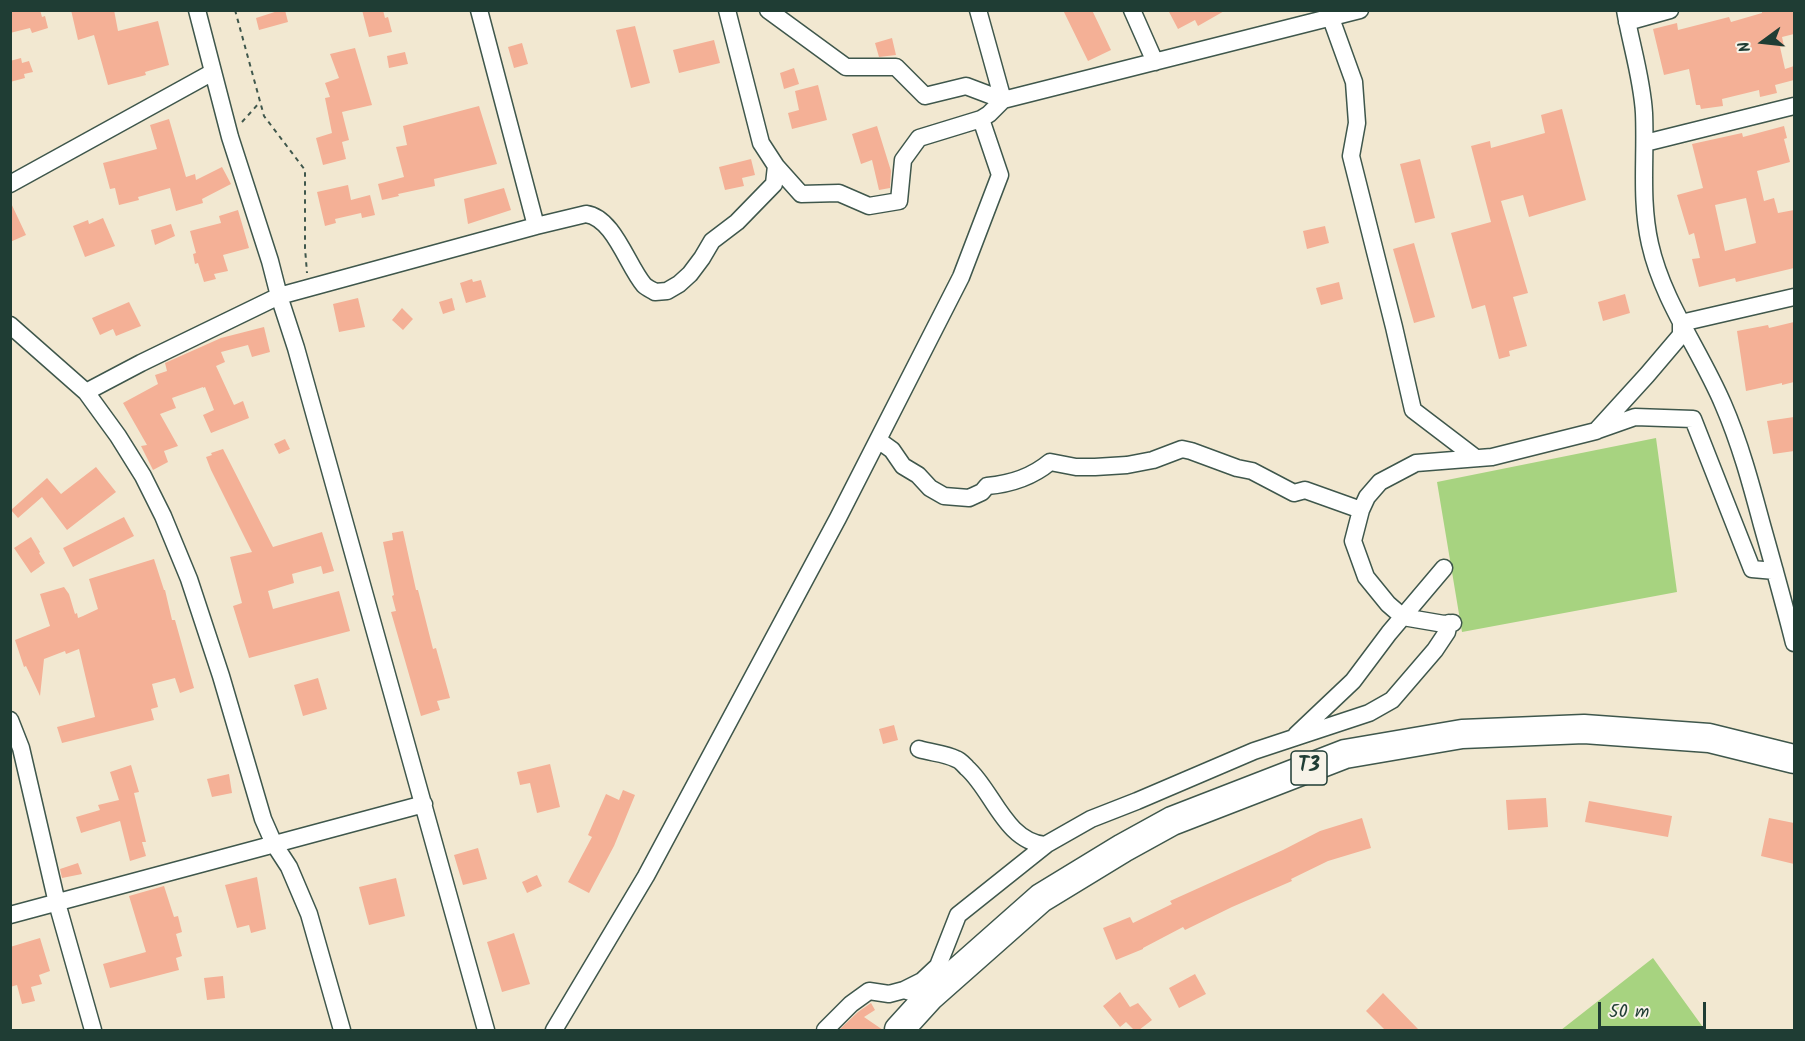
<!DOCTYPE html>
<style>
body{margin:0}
#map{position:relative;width:1805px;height:1041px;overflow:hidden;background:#f2e8d1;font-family:Kalam,sans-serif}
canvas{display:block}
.frame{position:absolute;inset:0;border:12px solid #1f3d34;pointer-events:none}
.north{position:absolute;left:1733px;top:12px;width:60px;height:60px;-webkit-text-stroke:4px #f7f3e8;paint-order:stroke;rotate:255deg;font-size:16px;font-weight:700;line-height:24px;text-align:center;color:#1f3d34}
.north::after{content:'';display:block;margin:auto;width:21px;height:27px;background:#1f3d34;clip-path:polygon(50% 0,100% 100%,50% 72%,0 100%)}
.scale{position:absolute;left:1598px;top:1002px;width:108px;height:27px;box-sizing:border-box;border:3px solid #1f3d34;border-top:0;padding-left:8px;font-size:18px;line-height:21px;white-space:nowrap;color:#1f3d34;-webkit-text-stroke:4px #f7f3e8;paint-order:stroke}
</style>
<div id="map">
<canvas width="1805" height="1041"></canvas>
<div class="frame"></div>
<div class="north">N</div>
<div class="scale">50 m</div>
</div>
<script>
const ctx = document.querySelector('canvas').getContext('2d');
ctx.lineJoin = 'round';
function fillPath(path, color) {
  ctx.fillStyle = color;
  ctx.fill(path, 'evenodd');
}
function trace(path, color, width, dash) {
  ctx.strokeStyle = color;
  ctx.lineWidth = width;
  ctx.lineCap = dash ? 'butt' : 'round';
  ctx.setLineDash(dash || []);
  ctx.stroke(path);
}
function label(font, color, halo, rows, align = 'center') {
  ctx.font = font + ' Kalam,sans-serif';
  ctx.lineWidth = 4.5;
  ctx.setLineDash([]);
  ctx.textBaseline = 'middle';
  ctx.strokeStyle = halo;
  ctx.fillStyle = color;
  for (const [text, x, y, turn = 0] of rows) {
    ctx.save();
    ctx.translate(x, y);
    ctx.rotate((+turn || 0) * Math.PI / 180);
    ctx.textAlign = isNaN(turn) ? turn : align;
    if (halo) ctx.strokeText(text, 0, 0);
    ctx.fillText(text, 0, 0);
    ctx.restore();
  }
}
const green = new Path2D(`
 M1656 438 1677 592 1462 632 1437 482Z
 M1653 958 1705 1030H1561Z`);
const building = new Path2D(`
 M10 10H40L42 17 45 16 48 28 32 33 30 28 10 33Z
 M71 10H114L118 31 158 21 169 65 145 72 146 75 108 85 94 35 78 40Z
 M281 10H285L288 22 259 30 256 18Z
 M362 10H383L385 18 388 17 392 32 369 37Z
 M1063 10H1092L1111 50 1088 61Z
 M1168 10H1226L1198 26 1195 20 1178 29Z
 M1762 10H1794V34L1782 37 1784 46 1780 47 1785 69 1794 66V80L1775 85 1777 93 1760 97 1759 90 1722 99 1723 106 1701 109 1700 105H1696L1689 69 1664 75 1653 29 1677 23 1678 30 1729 17 1731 22 1762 13Z
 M635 26 650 83 631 88 616 30Z
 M892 38 896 55 879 57 875 43Z
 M714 40 720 63 679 73 673 50Z
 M522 43 528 64 514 68 508 47Z
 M355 48 372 105 342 112 349 140 342 142 346 159 323 165 316 138 332 133 325 98 330 97 325 83 339 78 330 54Z
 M405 52 408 64 389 68 387 56Z
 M21 58 22 63 29 61 33 72 24 74 25 78 10 82V61Z
 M794 68 799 84 784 89 780 73Z
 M818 85 827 120 792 129 788 113 799 110 795 91Z
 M479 106 497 164 434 179 435 186 398 194 399 196 382 200 378 184 404 177 396 147 407 145 403 126Z
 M1562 109 1586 200 1529 217 1523 195 1501 201 1528 293 1513 297 1527 346 1509 351 1510 356 1499 359 1485 305 1472 309 1451 233 1491 222 1471 146 1490 141 1491 148 1545 133 1541 115Z
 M169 119 186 177 195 174 196 180 222 167 231 184 202 199 203 203 176 211 170 188 138 197 139 200 119 205 115 188 110 189 103 163 157 149 150 125Z
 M877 126 891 171 890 188 879 190 872 160 861 164 852 134Z
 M1784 126 1787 138 1784 139 1790 162 1757 171 1764 201 1774 198 1778 213 1794 210V268L1736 282 1735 278 1699 287 1692 259 1700 258 1694 233 1689 235 1677 195 1703 188 1692 144 1742 133 1743 137ZM1746 198 1756 243 1725 251 1715 205Z
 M751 159 755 175 742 178 744 186 725 190 719 167Z
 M1420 159 1435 218 1415 223 1400 164Z
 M348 185 351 200 370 195 375 215 362 218 361 213 335 219 336 223 325 226 317 192Z
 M504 188 511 210 468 224 464 199Z
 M10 201 26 235 10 242Z
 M238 210 249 248 223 255 228 271 214 274 216 279 204 282 198 263 195 264 193 254 196 253 190 231 221 223 219 216Z
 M103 218 115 246 85 257 73 226 88 220 89 224Z
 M171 224 175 236 155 245 151 230Z
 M1325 226 1329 243 1307 249 1303 231Z
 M1414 243 1435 317 1414 323 1393 249Z
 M472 279 473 282 481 280 486 297 466 303 460 283Z
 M1339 282 1343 299 1321 305 1316 288Z
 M1625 294 1630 313 1603 321 1598 302Z
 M358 298 365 327 339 332 333 304Z
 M452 298 455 310 443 314 439 302Z
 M129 302 141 326 116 336 113 329 100 335 92 318Z
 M402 308 413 319 403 330 392 320Z
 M1794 322V382L1782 385V383L1746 391 1737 331 1768 325 1769 328Z
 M264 327 270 352 252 357 248 345 221 352 225 362 216 366 234 405 243 401 249 418 211 433 203 415 214 410 205 387 203 388V387L172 398 176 408 160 414 178 446 164 451 168 462 153 470 141 446 147 445 123 403 158 384 155 375 167 371 165 363 221 338Z
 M1794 417V451L1773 454 1767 421Z
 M285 439 290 449 279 454 274 444Z
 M223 449 273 547 322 532 334 571 323 574 321 566 292 574 294 583 268 591 273 609 339 591 350 631 249 658 233 606 242 603 230 557 252 552 211 470 206 457 212 455 211 453Z
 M96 467 116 492 67 530 42 497 18 518 11 510 47 478 61 494Z
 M124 517 134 536 73 567 63 548Z
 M403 531 416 590H418L433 649 436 648 450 698 437 701 440 710 421 716 391 612 396 611 392 596 394 595 383 542 393 540 392 533Z
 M31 537 40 552 39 553 45 563 31 573 14 548Z
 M154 559 164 590H165L172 620H175L194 688 180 693 175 678 152 684 158 707 151 709 154 720 62 743 57 727 95 717 79 649 66 654 65 651 44 659 40 696 26 666 24 667 15 640 50 626 40 594 64 587 69 594 75 614 77 613 78 618 83 616 98 609 89 579Z
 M318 678 327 709 303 716 294 685Z
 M894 725 898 740 883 744 879 729Z
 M550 764 560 807 537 813 530 783 520 785 517 772Z
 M131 765 139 792 134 793 146 842H142L146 856 130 861 120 821 81 833 76 817 100 810 98 805 119 800 110 772Z
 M229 774 232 793 212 797 207 779Z
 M623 790 635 795 614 846 589 893 568 882 592 837 588 835 606 794 619 800Z
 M1546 798 1548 827 1508 830 1506 800Z
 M1589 801 1672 816 1668 837 1585 822Z
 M1362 818 1371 848 1328 861 1291 879 1292 881 1232 907 1185 930 1183 927 1143 948V949L1116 960 1103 928 1130 917 1133 923 1172 904 1170 901 1283 850 1320 831Z
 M1769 818 1794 823V864L1761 856Z
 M478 848 487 879 463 885 454 855Z
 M78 863 82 874 62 878 60 869Z
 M537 875 542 886 527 893 522 882Z
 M257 877 266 929 251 933 249 925 237 928 225 885Z
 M396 878 405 916 369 925 359 887Z
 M164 886 174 917 178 916 182 932 176 934 182 956 176 958 179 970 110 988 103 964 146 952 129 896Z
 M514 933 530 984 502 992 487 942Z
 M40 938 50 971 39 975 42 984 31 987 35 1001 22 1004 17 985 10 987V947Z
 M1195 974 1206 994 1179 1008 1169 988Z
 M223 976 225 998 207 1000 204 978Z
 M1120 992 1130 1007 1138 1003 1152 1020 1139 1030H1134L1126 1022 1120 1027 1103 1006Z
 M1383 993 1419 1030H1385L1366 1011Z
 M871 1003 875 1010 864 1017 883 1030H839L858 1012Z`);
const path = new Path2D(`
 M235 10 264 116 305 170V248L307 273
 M242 122 260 102`);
const street = new Path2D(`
 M197 10 230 137 270 261 279 296 296 348 486 1030
 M479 10 536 226
 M727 10 761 143 776 166
 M768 10 846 67H896L925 96 966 86 1003 100 1360 10
 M978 10 1003 100
 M1132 10 1155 62
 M1328 10 1354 82 1357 123 1351 156 1394 327 1413 410 1476 458
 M1625 10C1631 45 1642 78 1644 113 1646 157 1640 200 1650 244 1663 302 1700 350 1723 404 1740 443 1751 484 1762 525 1773 564 1784 603 1794 643
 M1627 22 1670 10
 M1645 143 1794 106
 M10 184 213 72
 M10 325 86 392 118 436 143 476 163 516 189 579 221 676 263 819 274 844 289 867 309 914 342 1030
 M86 392 141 363 279 296 536 226 586 214C614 218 627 265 644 285 647 288 652 290 655 292L667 291 679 284 690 274 702 258 712 241 737 222 774 184 776 166 801 194 839 193 869 206 899 201 903 160 919 138 981 119 989 114 1003 100
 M1598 430 1635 417 1693 419 1752 569 1775 571
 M878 440 892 450 903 466 918 475 930 488 944 496 969 498 982 492 987 486C1011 484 1032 477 1050 462L1076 467H1095L1127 465 1153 460 1182 449 1191 451 1237 468 1252 471 1294 493 1305 490 1361 510 1353 541 1366 577 1388 604 1403 617 1444 624 1453 623
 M1361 510 1367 497 1380 482 1416 463 1492 457 1596 431 1647 375 1681 335V323L1794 297
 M10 720 21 748 57 903 93 1030
 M1296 735 1353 681 1389 633 1444 568
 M919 749C931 753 945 753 956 759 960 760 964 765 967 768 993 791 1005 841 1045 845
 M10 915 424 804
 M904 990 922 981 938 966 958 915 1047 844 1091 819 1137 801 1254 751 1369 713 1392 700 1435 650 1447 632 1449 623
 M554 1030 646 876 838 518 961 277 1000 175 981 119
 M825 1030 851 1004 869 991 889 994 904 990 914 993`);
const highway = new Path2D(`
 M899 1030 929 997 1041 898 1123 848 1172 821 1345 754 1462 734 1584 729 1709 738 1794 759`);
const shields = [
 [1309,768,36]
];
const shieldNames = [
 ["T3",1309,768]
];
fillPath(green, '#a7d380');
fillPath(building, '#f4b096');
trace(street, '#3f574c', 19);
trace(highway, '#3f574c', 31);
trace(path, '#3f574c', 2, [4.5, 4.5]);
trace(street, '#fff', 16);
trace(highway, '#fff', 28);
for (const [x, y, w] of shields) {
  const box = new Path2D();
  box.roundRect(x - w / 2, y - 17, w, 34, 4.5);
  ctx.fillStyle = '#f7f3e8';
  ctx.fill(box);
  trace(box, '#1f3d34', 1.5);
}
label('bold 20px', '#1f3d34', null, shieldNames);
</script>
